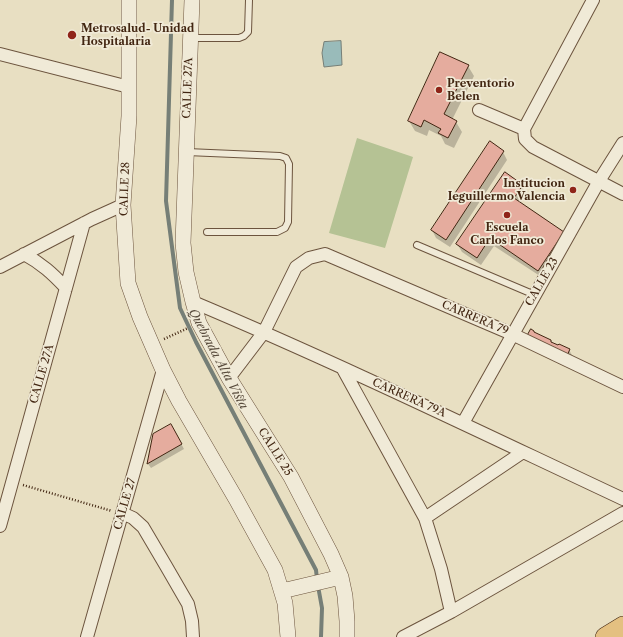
<!DOCTYPE html>
<style>
body{margin:0}
canvas{display:block;background:#e8dfc2}
</style>
<canvas width="623" height="637"></canvas>
<script>
const ctx = document.querySelector('canvas').getContext('2d');
ctx.lineJoin = 'round';
function fillPath(path, color) {
  ctx.fillStyle = color;
  ctx.fill(path, 'evenodd');
}
function trace(path, color, width, dash) {
  ctx.strokeStyle = color;
  ctx.lineWidth = width;
  ctx.lineCap = dash ? 'butt' : 'round';
  ctx.setLineDash(dash || []);
  ctx.stroke(path);
}
function label(font, color, halo, rows, align = 'center') {
  ctx.font = font + ' "Libre Caslon Text",serif';
  ctx.lineWidth = 3.5;
  ctx.setLineDash([]);
  ctx.textBaseline = 'middle';
  ctx.strokeStyle = halo;
  ctx.fillStyle = color;
  for (const [text, x, y, turn = 0] of rows) {
    ctx.save();
    ctx.translate(x, y);
    ctx.rotate((+turn || 0) * Math.PI / 180);
    ctx.textAlign = isNaN(turn) ? turn : align;
    if (halo) ctx.strokeText(text, 0, 0);
    ctx.fillText(text, 0, 0);
    ctx.restore();
  }
}
const green = new Path2D(`
 M357 138 413 157 385 248 329 233Z`);
const water = new Path2D(`
 M341 41 342 65 324 67 322 53 324 42Z`);
const shadow = new Path2D(`
 M468 66 474 76 452 120 456 122 462 132 454 148 445 144 441 136 429 130 427 136 415 131 409 121Z
 M503 152 507 160 450 247 436 238 432 230Z
 M522 186 526 194 520 204 563 233 543 278 494 246 481 265 462 252 457 244Z
 M534 331 535 334 551 341 553 344 569 350 572 355 569 363 529 345Z
 M171 425 184 449 151 468 148 464 154 435Z`);
const stream = new Path2D(`
 M172 0 166 201 180 308 196 342 316 570 317 579
 M318 586 322 608 321 637`);
const building = new Path2D(`
 M440 52 469 65 444 114 457 121 448 138 438 133 441 129 424 120 421 127 408 121Z
 M490 141 504 151 446 240 431 230Z
 M505 172 523 185 514 198 564 232 538 271 490 238 477 258 456 244Z
 M531 329 534 331V332L551 340V342L558 345 559 344 570 349 566 358 525 340Z
 M171 424 182 444 147 464 153 434Z`);
const path = new Path2D(`
 M164 339 188 328
 M23 485 112 511`);
const service = new Path2D(`
 M190 38H239L244 36 248 32 249 0
 M187 152 280 156 286 158 289 164 288 222 285 228 277 232H207
 M417 245 535 295`);
const minor = new Path2D(`
 M593 0 524 129 525 139 533 147 623 194
 M0 54 129 87
 M479 110 524 129
 M24 254C42 264 52 273 66 288
 M0 267 92 219 123 205
 M193 302C338 363 480 432 623 499
 M343 369 425 518 441 569 451 612
 M229 378 264 332 296 267 309 258 325 254 512 334 623 387
 M463 423 599 181 623 143
 M122 513 133 518 143 527 166 566 188 604 192 621 193 637
 M425 518 523 452
 M0 526 84 223
 M87 637 163 370
 M403 637 451 612 623 513`);
const tertiary = new Path2D(`
 M129 0V116L123 205 128 283 140 317 163 370 179 401 236 499 275 570 285 603 288 637
 M192 0 183 243 186 272 193 302 199 323 229 378 291 477 331 554 341 577 345 596 347 621V637
 M282 591 341 577`);
const primary = new Path2D(`
 M605 637 623 626`);
const markers = [
 [72,35,5,"#8f2418"],
 [439,90,4,"#8f2418"],
 [573,190,4,"#8f2418"],
 [507,215,4,"#8f2418"]
];
const poiNames = [
 ["Metrosalud- Unidad",81,29],
 ["Hospitalaria",81,42],
 ["Preventorio",447,84],
 ["Belen",447,97],
 ["Institucion",565,184,"right"],
 ["Ieguillermo Valencia",565,197,"right"],
 ["Escuela",507,228,"center"],
 ["Carlos Fanco",507,241,"center"]
];
const streetNames = [
 ["CALLE 27A",188,88,-88],
 ["CALLE 28",125,189,-88],
 ["CALLE 23",542,282,-60],
 ["CARRERA 79",475,318,23],
 ["CALLE 27A",42,374,-74],
 ["CARRERA 79A",409,398,24],
 ["CALLE 25",275,452,58],
 ["CALLE 27",125,504,-74]
];
const waterNames = [
 ["Quebrada Alta Vista",218,359,62]
];
fillPath(green, '#b5c294');
fillPath(water, '#99bbba');
trace(water, '#767f77', 1);
fillPath(shadow, '#0003');
trace(stream, '#767f77', 4);
fillPath(building, '#e5ac9e');
trace(building, '#422612', 1);
trace(service, '#6c543e', 8);
trace(minor, '#6c543e', 14);
trace(tertiary, '#6c543e', 16);
trace(primary, '#422612', 20);
trace(path, '#422612', 2.5, [1, 2]);
trace(service, '#f0ead7', 6);
trace(minor, '#f0ead7', 12);
trace(tertiary, '#f0ead7', 15);
trace(primary, '#e4c081', 19);
for (const [x, y, r, color] of markers) {
  const dot = new Path2D();
  dot.arc(x, y, r, 0, 2 * Math.PI);
  ctx.fillStyle = color;
  ctx.fill(dot);
  trace(dot, '#f0ead7', 1.5);
}
label('bold 11px', '#422612', '#f0ead7', poiNames, 'left');
label('11px', '#422612', '#f0ead7', streetNames);
label('italic 12px', '#584b3c', '#f0ead7', waterNames);
</script>
